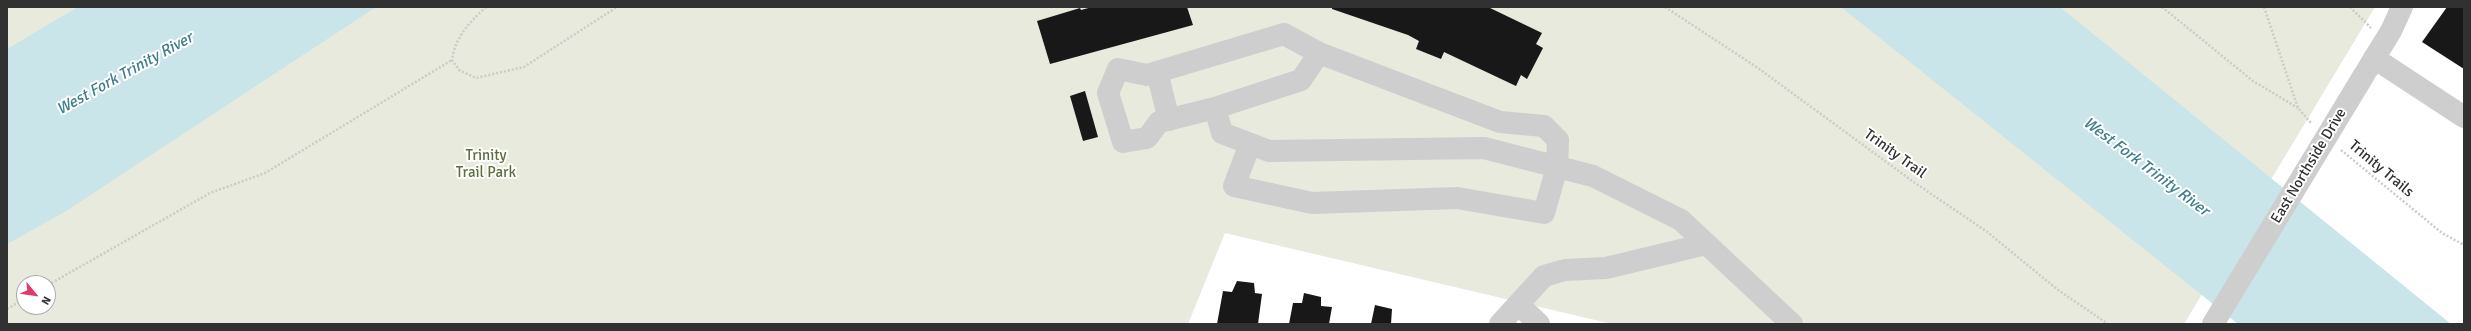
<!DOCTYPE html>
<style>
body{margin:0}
#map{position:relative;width:2471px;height:331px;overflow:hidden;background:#fff;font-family:Signika,sans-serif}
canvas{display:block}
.frame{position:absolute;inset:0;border:8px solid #313131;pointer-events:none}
.north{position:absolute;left:16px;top:275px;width:40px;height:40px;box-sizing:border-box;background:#fff;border:1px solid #adadad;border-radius:50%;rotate:119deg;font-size:11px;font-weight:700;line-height:16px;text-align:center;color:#313131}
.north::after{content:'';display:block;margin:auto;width:14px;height:18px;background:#e2396b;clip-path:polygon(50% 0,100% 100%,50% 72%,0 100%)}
</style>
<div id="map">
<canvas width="2471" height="331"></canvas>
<div class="frame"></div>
<div class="north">N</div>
</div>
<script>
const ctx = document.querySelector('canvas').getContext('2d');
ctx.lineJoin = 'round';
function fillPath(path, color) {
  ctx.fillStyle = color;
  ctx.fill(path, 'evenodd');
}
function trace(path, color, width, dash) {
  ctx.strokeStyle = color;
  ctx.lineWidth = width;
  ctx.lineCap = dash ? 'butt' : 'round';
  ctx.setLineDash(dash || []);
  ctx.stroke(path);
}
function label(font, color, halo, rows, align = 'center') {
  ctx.font = font + ' Signika,sans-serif';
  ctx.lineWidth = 4;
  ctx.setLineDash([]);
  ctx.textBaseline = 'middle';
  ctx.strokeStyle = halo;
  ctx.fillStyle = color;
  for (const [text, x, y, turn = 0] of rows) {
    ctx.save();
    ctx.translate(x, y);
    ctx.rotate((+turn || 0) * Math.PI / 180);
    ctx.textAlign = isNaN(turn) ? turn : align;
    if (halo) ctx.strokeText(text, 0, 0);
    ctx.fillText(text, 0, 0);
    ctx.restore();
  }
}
const green = new Path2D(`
 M7 7H2375L2184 324H1612L1225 233 1188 324H7ZM24 283H48V307H24Z`);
const water = new Path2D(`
 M78 7H376L66 211 7 244V49Z
 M1841 7H2060L2451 324H2238Z`);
const building = new Path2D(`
 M1092 7H1187L1193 25 1050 64 1037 21 1080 8 1081 10Z
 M1332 7H1488L1542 33 1536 44 1543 48 1527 79 1521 75 1516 86 1444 52 1441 59 1416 49 1419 41 1408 35 1332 9Z
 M2447 7H2464V69L2422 42Z
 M1085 91 1098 137 1083 141 1070 96Z
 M1237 281 1254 283 1255 293 1262 294 1258 324H1217L1223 291 1232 292Z
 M1304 293 1321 297V306L1332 307 1329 324H1289L1293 303H1302Z
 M1375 305 1392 309 1391 324H1371Z`);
const path = new Path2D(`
 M486 7C470 22 455 37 452 60L459 70 476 78 524 67 617 7
 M1665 7 1758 68 1915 183 1986 231 2058 290 2108 324
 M2162 7 2253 81 2298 108
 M2264 7 2298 108 2312 124
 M2350 7 2371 28
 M2341 150 2442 233 2464 245
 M48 285 210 193 265 173 452 60
 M7 309 24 299`);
const minor = new Path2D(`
 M2374 58 2464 117
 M2367 70 2391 31 2402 7
 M1157 72 1169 120
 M1215 108 1159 122 1147 138 1123 142 1108 93 1118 69 1147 75 1284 34 1319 53
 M1250 144 1234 186 1312 203 1457 198 1544 213 1557 167 1558 140 1544 126 1500 122 1319 53 1301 80 1215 108 1222 133 1269 151 1484 148 1593 176 1681 220 1792 324
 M1518 304 1539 324
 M1500 324 1544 276 1565 270 1606 268 1706 244`);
const minorBridge = new Path2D(`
 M2213 324 2364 75`);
const streetNames = [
 ["Trinity Trail",1895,154,36],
 ["East Northside Drive",2309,166,-59],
 ["Trinity Trails",2381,169,40]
];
const parkNames = [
 ["Trinity",486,156],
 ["Trail Park",486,173]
];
const waterNames = [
 ["West Fork Trinity River",125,74,-29],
 ["West Fork Trinity River",2146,167,37]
];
fillPath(green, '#e7eadc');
fillPath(water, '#c9e5ea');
fillPath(building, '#181818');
trace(path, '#cbcbcb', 2.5, [2, 2]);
trace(minor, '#cecece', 22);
trace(minorBridge, '#cecece', 22);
label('15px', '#313131', '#fff', streetNames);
label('15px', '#5e6c3e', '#fff', parkNames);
label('italic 16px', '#3e7e8c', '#fff', waterNames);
</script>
